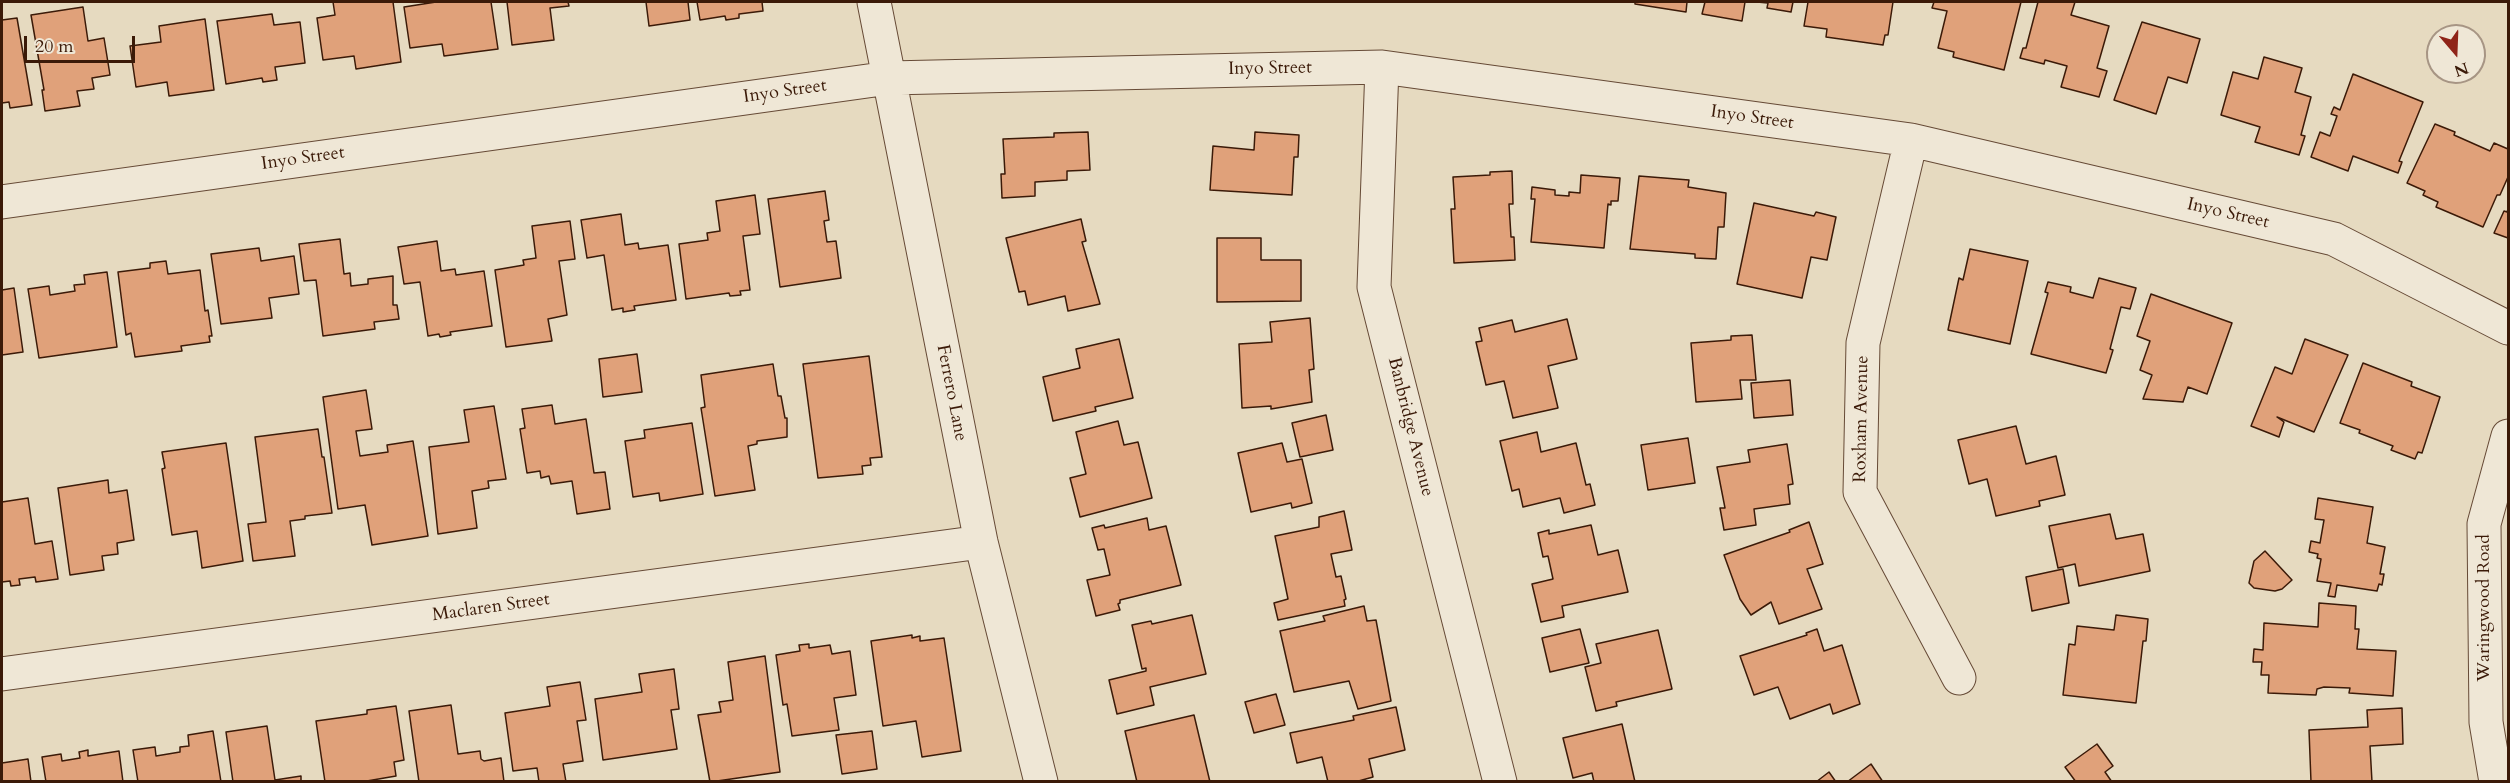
<!DOCTYPE html>
<style>
body{margin:0}
#map{position:relative;width:2510px;height:783px;overflow:hidden;background:#e6dac0;font-family:Cardo,serif}
canvas{display:block}
.frame{position:absolute;inset:0;border:3px solid #3b1a08;pointer-events:none}
.north{position:absolute;left:2426px;top:24px;width:60px;height:60px;box-sizing:border-box;background:#efe7d6;border:2px solid #a79584;border-radius:50%;rotate:161deg;font-size:16px;font-weight:700;line-height:24px;text-align:center;color:#3b1a08}
.north::after{content:'';display:block;margin:auto;width:21px;height:27px;background:#8f2418;clip-path:polygon(50% 0,100% 100%,50% 72%,0 100%)}
.scale{position:absolute;left:24px;top:36px;width:111px;height:27px;box-sizing:border-box;border:3px solid #3b1a08;border-top:0;padding-left:8px;font-size:18px;line-height:21px;white-space:nowrap;color:#3b1a08;-webkit-text-stroke:4px #efe7d6;paint-order:stroke}
</style>
<div id="map">
<canvas width="2510" height="783"></canvas>
<div class="frame"></div>
<div class="north">N</div>
<div class="scale">20 m</div>
</div>
<script>
const ctx = document.querySelector('canvas').getContext('2d');
ctx.lineJoin = 'round';
function fillPath(path, color) {
  ctx.fillStyle = color;
  ctx.fill(path, 'evenodd');
}
function trace(path, color, width, dash) {
  ctx.strokeStyle = color;
  ctx.lineWidth = width;
  ctx.lineCap = dash ? 'butt' : 'round';
  ctx.setLineDash(dash || []);
  ctx.stroke(path);
}
function label(font, color, halo, rows, align = 'center') {
  ctx.font = font + ' Cardo,serif';
  ctx.lineWidth = 4.5;
  ctx.setLineDash([]);
  ctx.textBaseline = 'middle';
  ctx.strokeStyle = halo;
  ctx.fillStyle = color;
  for (const [text, x, y, turn = 0] of rows) {
    ctx.save();
    ctx.translate(x, y);
    ctx.rotate((+turn || 0) * Math.PI / 180);
    ctx.textAlign = isNaN(turn) ? turn : align;
    if (halo) ctx.strokeText(text, 0, 0);
    ctx.fillText(text, 0, 0);
    ctx.restore();
  }
}
const building = new Path2D(`
 M333 2H393L401 62 356 69 354 56 323 60 317 18 335 15Z
 M436 2H491L498 49 444 56 442 44 410 48 404 7Z
 M507 2H568L569 6 550 8 554 40 512 45Z
 M646 2H688L690 20 649 26Z
 M697 2H762L763 11 739 14V18L726 20 725 16 700 20Z
 M1635 2H1687L1686 12 1635 4Z
 M1705 2H1745L1742 21 1702 14Z
 M1757 2H1793L1791 12 1767 8 1768 3Z
 M1808 2H1893L1888 35H1885L1883 45 1826 37 1827 29 1804 26Z
 M1934 2H2021L2004 70 1953 57 1954 52 1938 48 1947 11 1932 8Z
 M2038 2H2075L2071 15 2109 26 2097 68 2107 71 2099 97 2061 87 2067 66 2045 60 2044 64 2020 58 2023 48H2026Z
 M83 7 88 41 104 38 110 75 92 78 94 89 77 91 80 106 45 111 42 90H44L31 15Z
 M272 14 274 25 300 22 305 63 275 67 277 80 263 82 262 78 226 84 217 21Z
 M17 18 32 105 10 108 9 102 2 103V20Z
 M205 19 214 90 169 96 167 82 136 87 130 46 161 42 159 26Z
 M2142 22 2200 39 2187 83 2168 77 2156 114 2114 100Z
 M2264 57 2302 68 2295 92 2311 97 2301 135 2305 136 2299 155 2255 142 2260 127 2221 115 2233 72 2258 79Z
 M2353 74 2423 102 2399 161 2402 162 2398 173 2353 156 2348 171 2311 157 2320 132 2330 136 2337 116 2331 114 2334 107 2340 110Z
 M2435 124 2455 132 2454 135 2490 151 2494 143 2508 149V177L2500 195H2497L2483 227 2436 207 2438 202 2423 195 2425 191 2407 183Z
 M1088 132 1090 170 1067 171V180L1035 182V196L1002 198 1001 174H1005L1003 139 1054 137V133Z
 M1255 132 1299 135 1298 157H1294L1292 195 1210 190 1213 146 1254 150Z
 M1512 171 1513 204H1509L1511 237H1514L1515 260 1454 263 1451 209H1455L1453 177 1490 175V172Z
 M1581 175 1620 178 1618 201H1611V205L1608 204 1604 248 1531 242 1535 199H1531L1532 187 1555 190V195L1569 196V192L1580 193Z
 M1639 176 1689 180 1688 187 1726 193 1724 227H1718L1716 259 1695 258V254L1630 249Z
 M825 191 829 220 824 221 827 242 836 241 841 278 780 287 768 199Z
 M755 195 760 234 743 236 750 290 740 291 741 295 730 296 729 293 686 299 679 244 708 240 707 233 720 231 716 201Z
 M1754 203 1814 216 1816 212 1836 217 1827 260 1811 257 1802 298 1737 284Z
 M2508 209V238L2494 233 2504 211 2507 212Z
 M621 214 625 245 638 243 639 249 668 245 676 300 634 306 635 310 623 312V308L612 310 604 255 587 258 581 220Z
 M1081 219 1086 241 1082 242 1100 304 1068 311 1065 296 1028 305 1025 291 1019 292 1006 238Z
 M570 221 575 259 559 261 567 315 548 319 552 341 506 347 495 270 524 265 523 260 536 258 532 226Z
 M1217 238H1261V260H1301V301L1217 302Z
 M340 239 344 274 350 273 351 286 368 284V279L393 276V305H397L399 319 374 322 375 329 323 336 316 280 304 281 299 244Z
 M437 241 441 271 455 269 456 275 484 271 492 326 450 332 451 335 440 337 439 334 428 336 420 282 404 284 398 247Z
 M259 248 261 261 294 256 299 294 269 298 272 318 221 324 211 254Z
 M1970 249 2028 261 2010 344 1948 330 1959 278 1963 280Z
 M166 261 168 274 200 270 205 311 208 310 212 336H209L210 342 181 346 182 351 135 357 131 333 126 335 118 272 150 268V263Z
 M107 272 117 347 39 358 28 289 49 286 50 295 75 291 74 285 85 284 84 275Z
 M2099 278 2136 288 2130 309 2121 307 2110 349 2113 350 2106 373 2031 354 2048 293 2045 292 2048 282 2071 287 2070 292 2093 298Z
 M14 288 23 352 2 355V290Z
 M2151 294 2232 323 2207 394 2188 387 2183 402 2143 399 2152 375 2140 370 2150 341 2137 336Z
 M1310 318 1314 369 1309 370 1312 402 1271 409V406L1242 408 1239 344 1272 342 1270 322Z
 M1567 319 1577 359 1548 366 1558 408 1513 418 1504 381 1486 385 1476 342 1482 341 1479 328 1512 320 1515 332Z
 M1752 335 1756 380H1740L1742 399 1696 402 1691 343 1731 340V336Z
 M1119 339 1133 398 1095 407 1096 411 1053 421 1043 377 1080 368 1076 349Z
 M2305 339 2348 355 2314 432 2277 417 2284 422 2279 437 2251 426 2275 367 2292 374Z
 M637 354 642 392 603 397 599 359Z
 M869 356 882 457 870 458 871 465 862 466 863 474 818 478 803 364Z
 M2363 363 2412 382 2411 386 2440 397 2422 453 2418 452 2415 459 2391 450 2393 446 2359 433 2360 430 2340 423Z
 M773 364 778 396H781L785 418H787V437L757 441V444L748 446 755 490 715 496 701 408 705 407 701 375Z
 M1790 380 1793 415 1754 418 1751 383Z
 M366 390 372 429 356 431 360 456 388 452 387 445 413 441 428 536 372 545 365 505 338 509 323 397Z
 M552 405 555 424 586 419 594 473 605 472 610 509 577 514 572 481 551 484 549 476 541 478 540 471 527 473 520 429 525 428 522 409Z
 M494 406 506 479 488 481 489 488 472 491 477 528 438 534 429 447 469 442 464 410Z
 M1326 415 1333 450 1300 457 1292 423Z
 M1118 421 1124 445 1138 442 1152 498 1080 517 1070 478 1086 474 1076 432Z
 M692 423 703 494 660 501 659 493 633 497 625 441 645 438 644 430Z
 M2016 426 2026 464 2056 456 2065 495 2039 501 2040 506 1996 516 1987 479 1969 484 1958 440Z
 M318 429 322 457H324L332 513 305 516V519L290 521 295 556 253 561 248 524 266 522 255 437Z
 M1537 432 1541 452 1576 443 1586 485 1590 484 1595 505 1564 513 1560 498 1523 507 1519 489 1512 491 1500 441Z
 M1688 438 1695 483 1648 490 1641 445Z
 M226 443 243 561 202 568 197 531 172 535 162 469 165 468 162 452Z
 M1282 443 1287 462 1302 459 1312 503 1292 508 1291 503 1251 512 1238 453Z
 M1787 444 1793 484 1788 485 1790 504 1754 509 1756 525 1724 530 1720 508H1725L1717 467 1750 462 1748 450Z
 M108 480 109 493 127 490 134 540 117 543 118 554 102 556 104 570 70 575 58 488Z
 M28 498 35 544 52 541 58 579 36 582 35 577 19 579 20 585 11 586 10 581 2 582V502Z
 M2318 498 2373 507 2367 543 2385 547 2380 574H2384L2382 585 2379 584 2377 591 2337 585 2335 597 2328 596 2331 583 2317 581 2321 559 2317 558 2318 554 2309 552 2311 541 2320 543 2324 520 2315 519Z
 M1344 511 1352 550 1331 554 1336 577 1341 576 1346 599 1344 600 1345 606 1278 620 1274 603 1288 599 1275 536 1319 527V517Z
 M2110 514 2116 539 2143 534 2150 571 2079 586 2075 564 2058 568 2049 526Z
 M1147 518 1149 530 1166 526 1181 585 1120 600V603L1118 604 1120 610 1096 616 1087 580 1110 575 1104 549 1098 550 1092 528 1104 525 1105 528Z
 M1809 522 1823 564 1807 569 1822 609 1779 624 1771 602 1751 615 1740 599 1724 555 1790 532 1789 530Z
 M1591 525 1598 555 1618 550 1628 592 1562 606 1564 617 1541 622 1532 584 1553 579 1548 556 1543 557 1538 533 1549 530V534Z
 M2265 551 2292 580 2282 589 2275 591 2254 588 2249 583 2254 561Z
 M2063 569 2069 603 2032 611 2026 577Z
 M2319 603 2356 606 2355 629H2359L2357 649 2396 651 2393 696 2349 693 2350 688 2324 687 2317 689 2316 695 2268 693 2269 675H2261L2262 662H2253L2254 649 2263 650 2264 623 2318 627Z
 M1364 606 1367 621 1376 620 1391 701 1358 709 1349 681 1294 692 1280 631 1325 621 1323 616Z
 M1192 615 1206 674 1150 687 1154 705 1117 714 1109 680 1146 671V668L1142 669 1132 625 1151 621 1152 624Z
 M2116 615 2148 619 2146 641H2143L2136 703 2063 695 2069 644 2075 645 2077 626 2114 630Z
 M1580 629 1589 663 1550 672 1542 638Z
 M1817 629 1824 651 1842 645 1860 704 1833 714 1830 704 1790 719 1778 687 1754 695 1740 656 1807 635 1806 633Z
 M1658 630 1672 689 1616 702 1617 706 1596 711 1585 667 1601 663 1596 644Z
 M912 635V638L920 636V641L944 638 961 751 922 757 916 721 883 726 871 641Z
 M809 644V648L830 645 832 654 850 651 856 695 834 698 839 730 792 736 787 704 783 705 776 655 800 651 799 645Z
 M765 656 780 772 710 782 698 715 721 712 719 702 733 700 728 662Z
 M674 669 679 709 671 710 677 749 603 760 595 699 642 692 639 674Z
 M580 682 586 720 577 721 583 761 563 764 566 782H539L537 768 513 771 505 713 550 706 547 687Z
 M1276 694 1285 725 1254 733 1245 702Z
 M451 705 458 754 480 751 481 759 484 761 501 758 504 782H419L409 711Z
 M396 706 404 760 394 762 396 776 361 782H325L316 721 367 714V710Z
 M1396 707 1405 750 1369 759 1373 777 1355 782H1328L1322 757 1297 763 1290 733 1354 720 1353 716Z
 M2402 708 2403 744 2370 746 2372 782H2311L2309 730 2368 727 2367 710Z
 M1194 715 1210 782H1137L1125 731Z
 M1622 724 1635 782H1594L1592 773 1573 778 1563 738Z
 M267 726 275 780 301 776V782H233L226 732Z
 M213 731 221 782H138L133 750 155 747 156 756 180 752V747L189 746 188 735Z
 M872 731 877 769 842 774 836 735Z
 M2097 744 2113 766 2105 772 2112 782H2076L2065 767Z
 M88 750V756L119 751 123 782H46L42 757 61 754 62 761 80 758 79 752Z
 M28 759 31 782H2V763Z
 M1871 764 1883 782H1847Z
 M1829 772 1836 782H1816Z`);
const minor = new Path2D(`
 M874 2 981 542 1041 782
 M1382 67 1374 287 1500 782
 M1911 140 1863 343 1860 492 1959 678
 M2 202 889 78 1382 67 1911 140 2334 239 2508 328
 M2 674 981 542
 M2496 782 2486 722 2484 524 2508 436`);
const streetNames = [
 ["Inyo Street",1270,69,-1],
 ["Inyo Street",785,92,-8],
 ["Inyo Street",1752,118,8],
 ["Inyo Street",303,159,-8],
 ["Inyo Street",2228,214,13],
 ["Ferrero Lane",951,393,79],
 ["Roxham Avenue",1862,419,-89],
 ["Banbridge Avenue",1410,427,76],
 ["Maclaren Street",491,608,-8],
 ["Waringwood Road",2485,608,-90]
];
fillPath(building, '#e0a17a');
trace(building, '#3b1a08', 1.5);
trace(minor, '#664a36', 35);
trace(minor, '#efe7d6', 33);
label('18px', '#3b1a08', '#efe7d6', streetNames);
</script>
